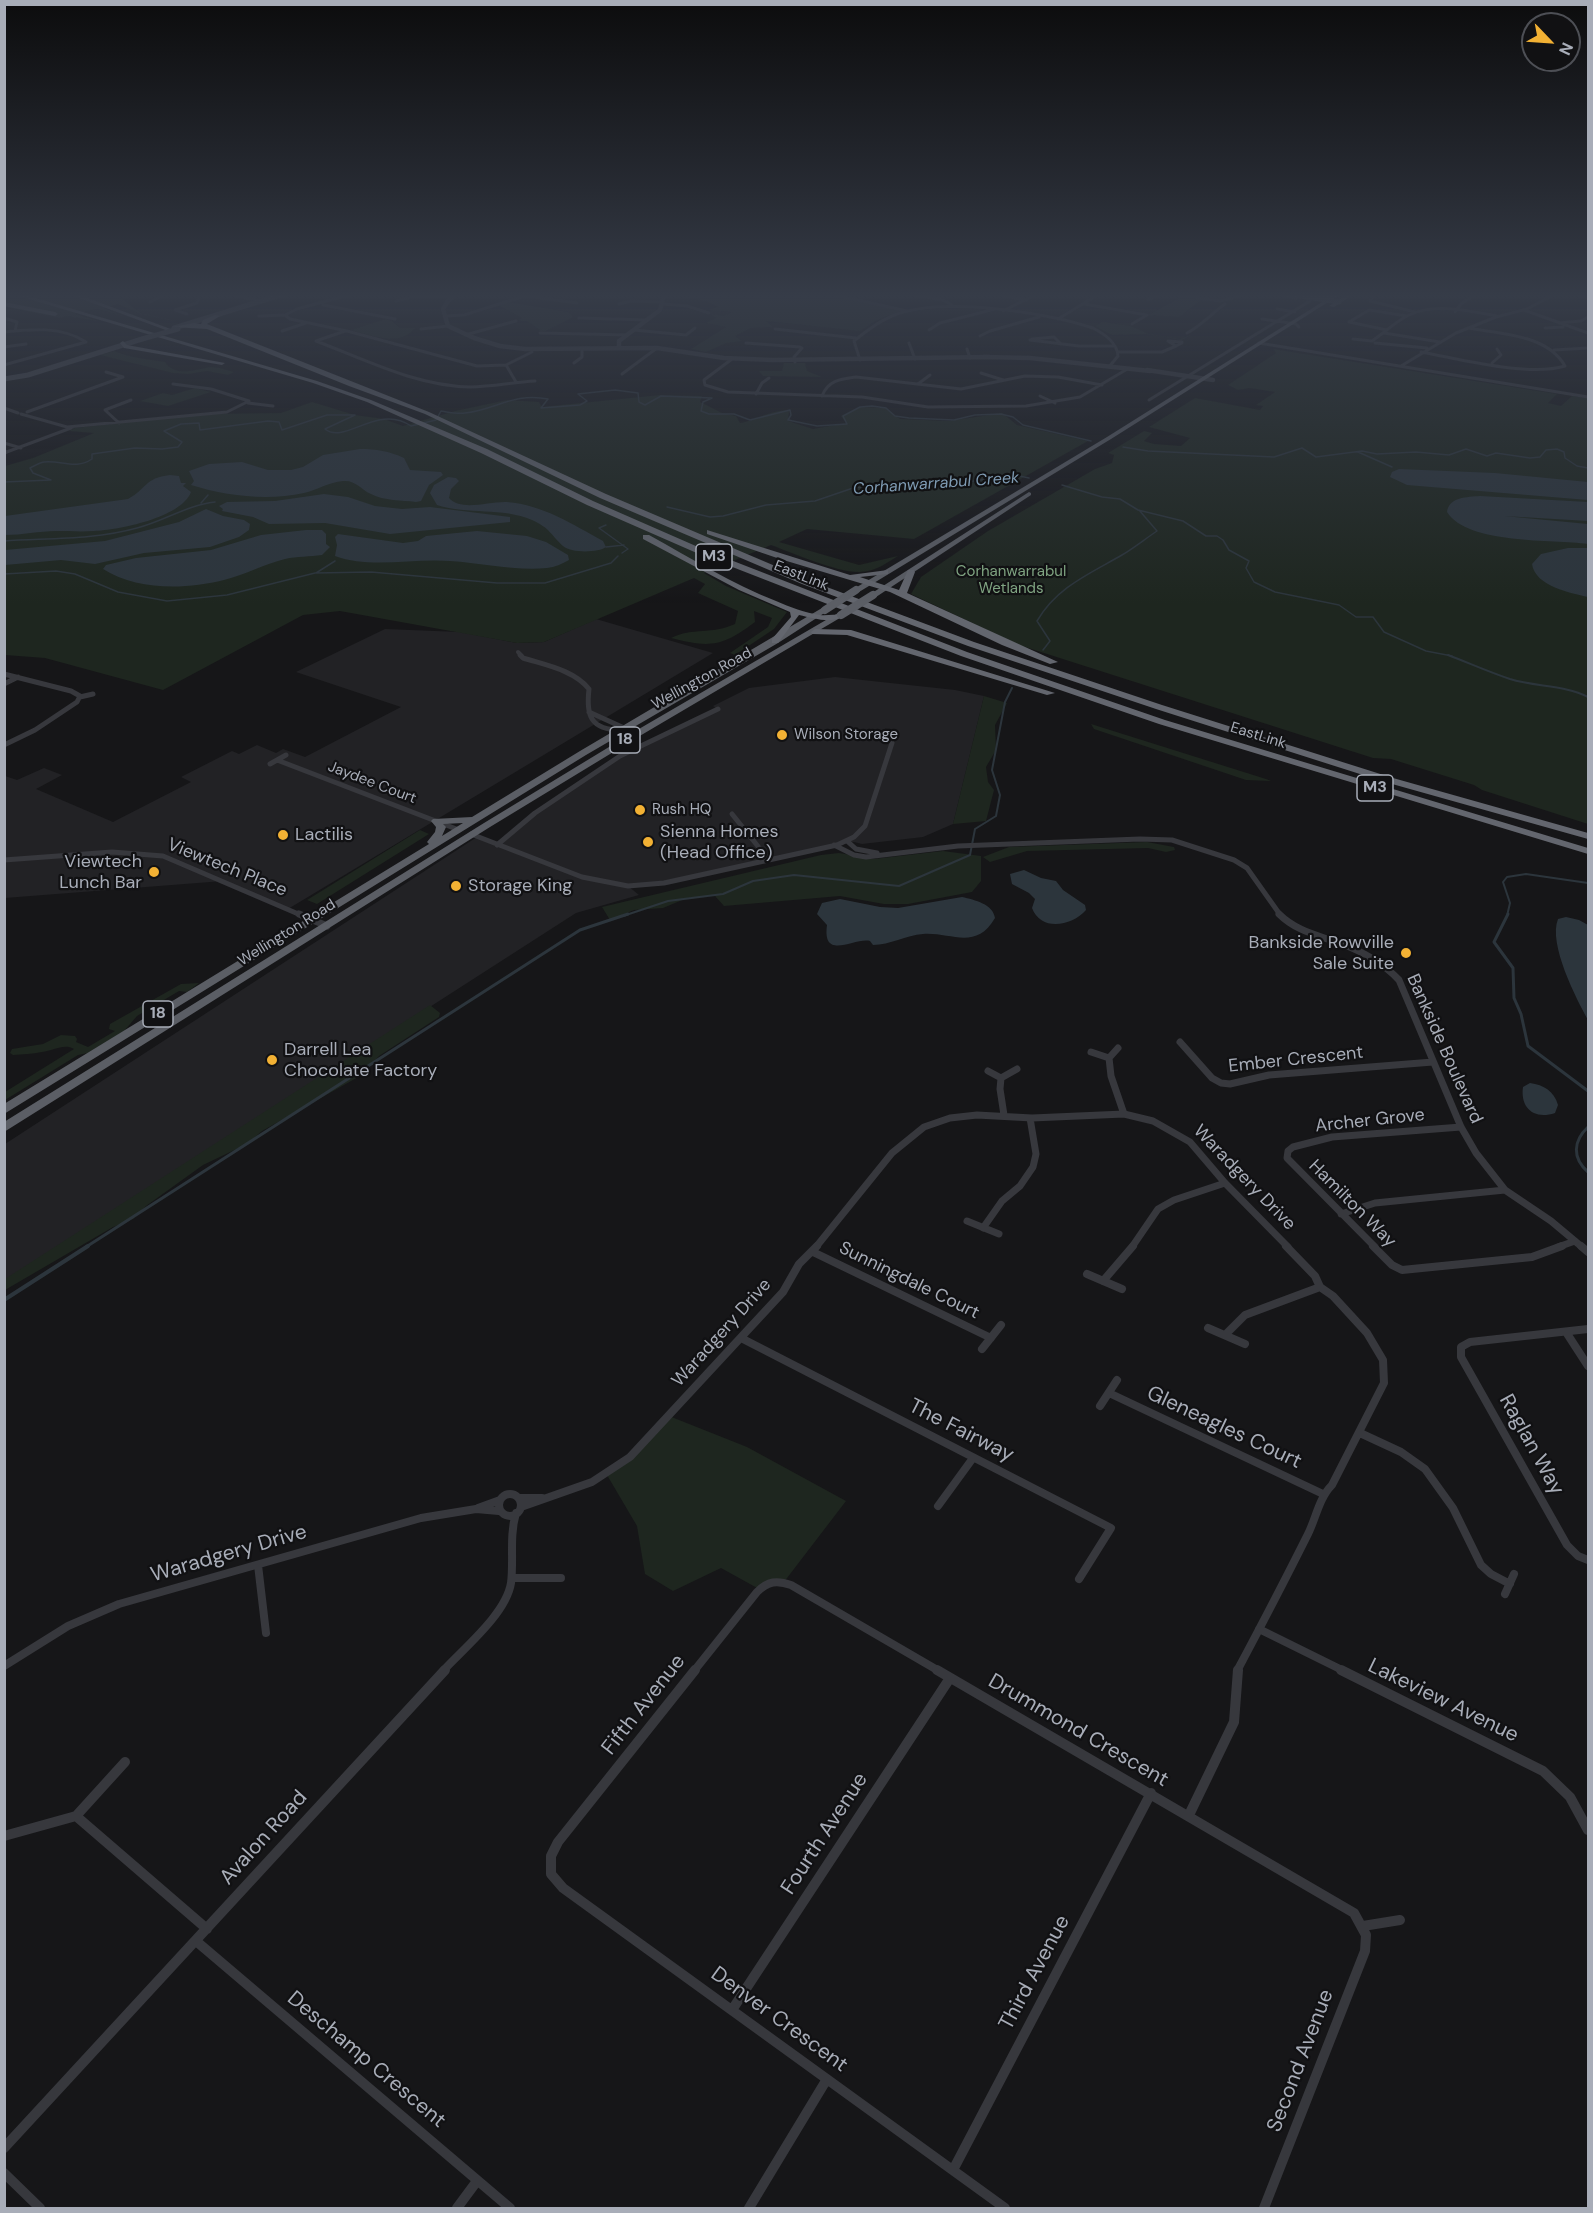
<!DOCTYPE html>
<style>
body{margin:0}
#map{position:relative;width:1593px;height:2213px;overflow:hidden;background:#161618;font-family:"DM Sans",sans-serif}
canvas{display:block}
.frame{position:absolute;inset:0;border:6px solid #a8adb8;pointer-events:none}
.north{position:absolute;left:1521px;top:12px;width:60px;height:60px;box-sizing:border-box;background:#111113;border:2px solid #4d4f55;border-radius:50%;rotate:115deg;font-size:16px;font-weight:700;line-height:24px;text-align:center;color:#a8adb8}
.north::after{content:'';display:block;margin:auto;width:21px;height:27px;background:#f2b134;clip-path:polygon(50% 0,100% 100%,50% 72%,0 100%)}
</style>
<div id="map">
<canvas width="1593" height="2213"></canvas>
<div class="frame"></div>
<div class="north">N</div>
</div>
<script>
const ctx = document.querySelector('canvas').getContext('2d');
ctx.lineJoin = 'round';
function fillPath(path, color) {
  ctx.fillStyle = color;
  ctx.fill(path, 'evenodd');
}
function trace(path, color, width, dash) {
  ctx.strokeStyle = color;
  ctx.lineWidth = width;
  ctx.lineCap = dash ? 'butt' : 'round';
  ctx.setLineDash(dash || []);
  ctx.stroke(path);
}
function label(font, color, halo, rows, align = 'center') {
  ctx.font = font + ' "DM Sans",sans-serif';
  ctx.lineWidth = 4.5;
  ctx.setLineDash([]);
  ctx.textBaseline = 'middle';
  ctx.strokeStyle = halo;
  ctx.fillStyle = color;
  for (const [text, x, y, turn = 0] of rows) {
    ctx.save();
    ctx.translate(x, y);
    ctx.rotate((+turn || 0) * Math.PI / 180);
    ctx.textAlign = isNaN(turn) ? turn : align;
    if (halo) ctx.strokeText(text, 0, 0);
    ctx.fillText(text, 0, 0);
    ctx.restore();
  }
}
const built = new Path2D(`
 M596 619 713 653 288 909 223 881 5 898V776L17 780 44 768 62 775 36 789 113 822 191 782 181 777 232 751 239 754 257 745 276 753 283 749 305 757 401 707 296 672 385 629 460 632 517 643 544 642Z
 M835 677 955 690 984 696 953 824 923 837 862 844 854 842 664 883 628 886 639 895 576 913 5 1280V1144L477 837 498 845 535 813 620 756 717 709 713 706 749 688Z`);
const green = new Path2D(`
 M4 294H115L141 313 180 322 213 314 180 322 140 314 118 304 104 308 123 316 97 309 75 314 98 321 67 316 59 318 5 307Z
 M671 294H825L901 311 877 320 860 331 766 321 773 327 751 328 735 336 742 341 726 343 706 352 691 349 726 327 706 323 716 318 711 314 724 316 732 312 706 310 719 307 706 301Z
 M1182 297 1201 300 1179 317 1148 315Z
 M507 302 569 312 573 317 546 331H538L540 330 527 321H521L519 320 522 318 498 305Z
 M386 319 392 321 400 328H415C400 348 371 335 351 330Z
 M1102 322 1131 326 1148 334 1180 339 1191 335 1182 340 1146 334 1112 335 1095 326Z
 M1273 349 1557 394 1548 403 1561 406 1572 396 1588 398V824L1482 790 1474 785 1391 759 1373 758 1019 645 911 594 921 577 988 531 1095 469 1112 463 1114 455 1108 453 1144 431 1152 433 1144 441 1154 444 1181 446 1190 438 1149 427 1195 398 1260 410 1263 406 1256 405 1275 392 1250 388 1238 390 1228 385 1276 353Z
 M114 351C131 358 147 359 165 362 176 378 196 369 211 367 218 367 227 370 234 372L228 375 207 371 188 374 173 373 100 355Z
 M784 363H805L807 371 822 377 763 376 759 371H782Z
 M195 388 211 392 168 406 140 401 163 393 172 395Z
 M660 395 702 396 700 402 722 413 736 416 740 423C755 421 774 408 789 411L788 421 813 429 846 423 841 416 859 407 886 408 900 419 949 421 1002 413 1017 425 1088 441 914 539 807 529 779 542 859 565 898 556C886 563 875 572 860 572 838 573 793 553 771 545L704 573 726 586 787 612 774 629 735 655 730 653 768 627 772 618 754 611 755 622C722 647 710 648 671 638 693 627 711 635 735 624L738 611 698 593 705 584 694 578 544 642 517 643 340 611 303 615 163 690 45 658 5 655V466L33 458 94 433 69 431 75 428 201 414 281 413 312 402 355 415 384 419 403 426 455 411 507 400 539 402 542 407Z
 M984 696 1007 703 995 725 996 750 986 767 988 782 994 790 986 821 953 824Z
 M1091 724 1266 779 1271 781 1246 780 1094 729Z
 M420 830 429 834 317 904 307 900Z
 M1147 842 1174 847 1175 850 1166 852 1148 848 1027 851 990 862 983 857 1009 847Z
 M943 851 981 856V881L972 892 908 904H884L840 896 724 906 715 896 687 898 663 908 634 910 610 920 602 907 821 855 839 853 874 859Z
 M199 983 187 992 179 991 137 1016 124 1031 88 1053 78 1055 5 1100V1092L74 1049C64 1043 53 1051 42 1052 32 1054 23 1054 13 1055L10 1053 12 1049 43 1044 61 1035 75 1036 77 1039 76 1042 88 1047 115 1031 109 1029 110 1024 181 984Z
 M430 1005 440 1013 439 1017 379 1056 360 1076 262 1131 247 1144 203 1165 146 1206 133 1219 113 1227 5 1290V1279Z
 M669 1416 747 1447 846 1501 784 1582 759 1589 721 1568 673 1591 645 1574 637 1526 607 1475Z`);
const water = new Path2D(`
 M360 449C376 449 389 451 404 458L410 470 441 472 443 475 429 485 421 501 416 502C402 500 384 501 371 494 360 489 356 480 343 481 329 482 317 490 304 493 267 501 226 496 191 485L194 481 189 471 209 464 242 462 268 470H291L303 467 323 455Z
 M1399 469 1495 473 1588 482V500L1407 485 1390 477 1392 472Z
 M170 475 179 476 181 483H186L183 486 191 492C181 518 118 530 94 531 81 532 69 531 56 531 39 531 22 535 5 535V516L128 499C147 489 144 478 170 475Z
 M448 477 456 478 459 481 451 489 449 498C462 512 489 501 507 502 543 505 572 524 603 541L606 547C598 553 570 553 563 546 551 535 550 528 532 520 502 507 468 515 437 505L430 493 434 485Z
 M324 494 348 497 375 506 402 509 430 507 510 517V522L390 534 325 523 269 524 253 517 222 511 223 509 219 506 227 502 275 501Z
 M1480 496 1588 502V521L1504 516 1588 524V544C1553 539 1468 545 1447 512 1449 497 1467 497 1480 496Z
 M206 509 223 516 244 520 250 524 249 530 239 537 210 547 144 553 95 564 61 560 5 565V550L105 541 179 522Z
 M306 530H322L326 534V544L330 547 322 555C310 557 297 556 285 559 264 564 245 575 224 580 184 590 136 590 103 569L106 565 136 558 211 550 261 535Z
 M477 531 527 536 546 542 568 555 569 560C562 564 555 567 547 568 515 571 482 563 450 561 413 558 370 569 335 556L337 545 335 537 338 534 403 543 418 541 426 536Z
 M1568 548H1588V597C1570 593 1535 586 1532 564L1541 554Z
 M1024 870 1041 878 1056 881 1063 890 1085 905 1086 910C1072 926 1041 932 1032 908L1035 899 1029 893 1012 884 1010 874Z
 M962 897C975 900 993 904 995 918 976 951 951 932 923 934 906 935 890 945 873 945L870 941C855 937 822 962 827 925L817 914 822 903 840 899 880 907 898 908Z
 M1566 917 1579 920 1588 925V1020C1576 998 1548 944 1558 919Z
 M1530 1083C1544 1085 1554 1091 1558 1105L1555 1113C1534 1120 1520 1108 1523 1087Z`);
const streamFar3 = new Path2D(`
 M1123 447 1148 451 1274 457 1302 448 1316 457 1362 451 1377 454 1416 452 1449 455 1466 449 1487 456 1496 453 1530 458 1540 457 1546 450 1557 449 1564 452 1565 458 1577 466 1588 468
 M1358 452 1392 467
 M4 482 51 480 33 473 30 468C34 466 39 463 44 462 61 460 76 470 92 459V454L135 448 162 449 178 447 182 442 164 431 181 424 199 423 200 430 268 421 279 422 282 430 327 415H355L325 429C345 445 378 403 411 426L436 420 441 411C448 412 457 414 465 413 495 410 514 392 548 399L541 408 580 405 587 401 578 394 615 390 638 393 639 402 645 405 661 396 712 398 703 402 701 411 709 414H734L750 420 790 410 791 415 788 420 817 426 847 424 843 416 860 407 872 406 886 408 895 416 909 418 954 420 975 415 1001 414 1013 417 1023 425 1091 441
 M1062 485 1102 497 1120 499 1138 510 1183 521 1206 536H1217L1223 540 1229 550 1249 561 1246 568 1254 582 1275 592 1339 605 1356 617H1373L1384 632 1426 651 1452 656
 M201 503 208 495
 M667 507 710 517 723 516 766 505 815 501 856 487 876 490 939 486 1015 475 1029 478
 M606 525 599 528 628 549 622 553
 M4 541C48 538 94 540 137 528 164 521 187 505 215 502
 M606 547 624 545
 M316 573 335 561
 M4 574 56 571 75 574 118 592 167 601 227 595 315 573 371 572 497 583H545L611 563 618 556
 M1043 650 1050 641 1037 621C1057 587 1089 574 1122 555 1134 548 1145 539 1157 531L1139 510`);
const streamFar2 = new Path2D(`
 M1448 655C1469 663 1489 672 1510 679 1536 687 1565 685 1588 697
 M623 916 668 901 723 894 753 881 794 875 899 886 970 855 975 829 996 816 1000 795 992 770 1005 702 1012 688
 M1507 916 1510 903 1503 882 1507 877 1526 874 1588 883`);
const streamFar1 = new Path2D(`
 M1508 914 1494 942 1513 968 1514 998 1521 1014 1528 1046 1588 1091
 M1588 1127C1573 1141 1572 1158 1588 1172
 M86 1247 580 930 628 914`);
const stream = new Path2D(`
 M4 1300 88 1246`);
const minorFar5 = new Path2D(`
 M165 294H186
 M226 294 262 301
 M352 294 297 309 285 315 290 319 347 331 477 366 506 365 532 352
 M831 294 907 311
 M910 294 943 300 952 305
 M995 294 1026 300
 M1172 294 1220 301 1247 294
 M1274 294 1296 298
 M1376 294 1370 301 1415 312
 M1577 294 1588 298
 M527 296 577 303
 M1148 300 1159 294
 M396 301 415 296H453
 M150 302 165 294
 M619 304 631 301 663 302
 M663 304 687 306 709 313
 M1084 304 1147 315 1132 324
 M323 305 395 319
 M1277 309 1295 312
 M1524 310 1588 333
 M1003 311 1035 295
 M1455 312 1461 304 1476 294
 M187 314 175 310 197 303 200 294
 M259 316 285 315
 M445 316 464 315 531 294
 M4 318 17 322 15 331
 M579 318 647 320
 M1058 319 1099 294
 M1262 319 1296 324 1299 327
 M1559 323 1581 321 1588 317
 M1545 328 1563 327
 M421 329 448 326
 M775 329 856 338
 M634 330 686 335 695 328
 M929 330 940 323 995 309
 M1387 330 1349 322 1369 310 1407 316
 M282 331 306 323
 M345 331 316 341C366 360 416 386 470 387 492 387 514 382 535 381
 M4 332C31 329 62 326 86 342L4 365
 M540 333 627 335
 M1187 333C1202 325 1211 314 1225 304
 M1384 333 1440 342
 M465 335 516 321
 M980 336 990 331 1039 317
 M1032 339 1054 337 1061 344
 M1353 339 1372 341C1384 333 1394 323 1407 316 1433 302 1470 311 1497 316
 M1030 340 1079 346H1114
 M1168 341 1182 342V343L1176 346Z
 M746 343 800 347 802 348 794 357 795 362
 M909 343 915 359
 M1259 343 1588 397
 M1375 343 1427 348
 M4 347 26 344
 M967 349 970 358
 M1554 350 1588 348
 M1118 352H1162L1176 346
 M1421 352C1460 359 1528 377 1565 366 1547 334 1500 334 1468 328
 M732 359 704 380 705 385 728 392 862 397 928 407 1026 406 1080 397 1129 368
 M860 360 854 341C866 331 878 322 892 316 941 296 1043 312 1093 328 1104 334 1117 342 1118 356L1109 367 1113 362
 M574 363 582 357V351
 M1492 363 1501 355 1497 349
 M506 365 516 382
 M1401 366 1456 333 1496 317 1527 309 1555 294
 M981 373 1003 380
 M622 374 657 348
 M918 384 930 375
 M756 394 762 383 769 378
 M822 396C828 380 841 379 856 377L961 389 1025 376 1058 377 1102 385
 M1040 396 1055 403
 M1149 400 1310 301
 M248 403 273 406
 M4 408 18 413
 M27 412 123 377 106 372
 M21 414 67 427
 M119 423 105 410 131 400
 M73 427H67L227 412 249 401 211 389 173 384
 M4 443 21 448
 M4 453 71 428`);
const minorFar4 = new Path2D(`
 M4 453 6 452
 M518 652 522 656`);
const minorFar3 = new Path2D(`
 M520 655 523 658C545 665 574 670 589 689 586 715 590 730 621 730
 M4 674 71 691 80 696 77 702 35 730 4 745
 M4 684 18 677
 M80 697 93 694
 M589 712 622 727 621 730
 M277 760 459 830
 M270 764 286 755
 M732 814 769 860
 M471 834 582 877 628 886 664 883 837 845 854 837 865 826 892 743
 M847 841 856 849 877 853
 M497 845 535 813 620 756 718 709
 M834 845 854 855 866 857 958 846 1140 839 1172 840 1234 860 1247 868 1281 916
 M4 860 112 852 163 856 303 916`);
const minorFar2 = new Path2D(`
 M299 914 327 926
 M1279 914C1296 931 1317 935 1339 943 1362 951 1382 962 1399 980L1461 1127 1476 1153 1505 1190 1551 1221 1582 1247
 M1180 1042 1212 1078 1221 1083 1230 1084 1269 1075 1433 1062
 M1091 1052 1109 1058 1118 1048
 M1109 1058 1111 1076 1124 1114
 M988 1071 1001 1078 1017 1069
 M1001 1078 1000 1089 1004 1115
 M1341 1214 1375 1203 1505 1190
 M967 1221 999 1234
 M983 1228 1002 1201 1020 1186 1033 1167 1036 1154 1030 1118
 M816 1247 892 1153 924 1127 950 1118 977 1115 1032 1118 1124 1114 1153 1121 1190 1142 1225 1183 1288 1247
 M1132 1247 1158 1209 1174 1200 1225 1183
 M1375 1247 1287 1158 1288 1151 1293 1147 1332 1137 1461 1127
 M1558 1247 1575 1241`);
const minorFar1 = new Path2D(`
 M1373 1246 1392 1265 1402 1270 1532 1257 1562 1246
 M1581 1246 1588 1252
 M813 1252 991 1338
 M1087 1274 1122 1289
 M1103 1281 1133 1246
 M1208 1328 1245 1344
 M1588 1329 1470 1342 1461 1347V1357L1567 1545 1578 1556 1588 1560
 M1566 1332 1588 1366
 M1225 1335 1245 1315 1320 1287
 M741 1338 1111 1528 1079 1579
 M982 1349 1001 1325
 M1109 1393 1323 1494
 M1100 1406 1117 1380
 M1360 1433 1401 1452 1425 1469 1453 1508 1481 1565 1491 1574 1510 1584
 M499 1505a11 11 0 1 1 22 0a11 11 0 1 1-22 0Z
 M520 1498H542
 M938 1506 973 1458
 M521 1507 592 1482 630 1457 783 1292 799 1264 817 1246
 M478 1508 500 1500
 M258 1565 266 1633
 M512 1578H561
 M1505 1594 1514 1574
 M1259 1629 1344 1671
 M4 1666 68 1626 119 1604 421 1518 476 1509 499 1511
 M443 1671C464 1648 506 1614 511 1583 514 1559 509 1537 516 1513
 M694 1671 757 1592C768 1581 777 1580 791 1585L939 1671
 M1237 1671C1261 1626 1285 1580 1308 1534 1316 1518 1319 1498 1332 1485L1384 1383 1383 1360 1367 1333 1333 1296 1320 1287 1315 1276 1286 1246`);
const minor = new Path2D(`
 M695 1670 558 1842 551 1856V1874L563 1888 1005 2208
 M937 1670 1354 1913 1366 1935 1365 1951 1264 2208
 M1341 1670 1543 1771 1570 1797 1588 1830
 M1189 1815 1234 1722 1238 1670
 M76 1816 207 1929
 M4 1836 76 1816 125 1762
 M1363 1926 1400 1920
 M196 1941 510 2208
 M732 2010 950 1678
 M4 2148 445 1670
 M953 2170 1151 1793
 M4 2173 40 2208
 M457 2208 477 2181
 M749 2208 827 2079`);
const tertiary = new Path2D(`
 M457 294 448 301 443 309 448 326 474 338 500 346 525 349 657 348 724 358 773 360 989 357
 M619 348V341L660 310 664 294
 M984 357 1030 358 1150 371
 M1147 370 1213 380`);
const secondary = new Path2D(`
 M174 328 284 294
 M4 379 28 375 142 339`);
const primary = new Path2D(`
 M1288 294 1339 302`);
const trunk = new Path2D(`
 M1335 294H1341L1111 439 859 592 852 590 1107 437 1327 299 1307 298 1305 296H1332Z
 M1348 294H1354L1334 307 1329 306Z
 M1029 492 1031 493V495L876 597 869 595Z
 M822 608 829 610 778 643 586 755 4 1114V1104L429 844 427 842 435 832 436 827 431 821 433 819 472 817 580 751ZM463 823 442 836 446 827 443 824Z
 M838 613 845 615 638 737 490 827 4 1132V1122L484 823 632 733Z`);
const motorway = new Path2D(`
 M12 294H22L317 381 371 400 487 449 593 501 705 550 967 652 1165 720 1588 848V854L1159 724 961 656 699 554 587 505 481 453 367 402 313 383Z
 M68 294H77L176 331 171 332Z
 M4 302 55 312 58 314 55 316 4 306Z
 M215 315 220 316 207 324 429 412 606 494 808 580 974 642 1162 705 1393 778 1588 833V839L1385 782 1156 709 968 646 802 584 600 498 425 414 349 386 207 329 173 327 194 323 201 324 203 320Z
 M123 341 127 345 225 363 222 365 124 348 120 343Z
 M707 530 850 575 888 570V574L860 577 899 590 908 570H914L915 572 907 593 1058 662 1050 664 1002 645 890 592 780 559 707 534Z
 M643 535H649C691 558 732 584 776 601 790 607 805 613 820 615 828 616 836 613 842 617 830 624 813 618 799 615L778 643H772V639L791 617 790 612 739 590 643 539Z
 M815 629 851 630 1055 693 1047 695 847 635 812 634 811 632Z`);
const secondaryBridge = new Path2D(`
 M142 339 178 329`);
const trunkBridge = new Path2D(`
 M825 610 856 590
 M841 615 873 595`);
const markers = [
 [782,735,6,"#f2b134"],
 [640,810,6,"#f2b134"],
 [283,835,6,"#f2b134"],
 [648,842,6,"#f2b134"],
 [154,872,6,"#f2b134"],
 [456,886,6,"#f2b134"],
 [1406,953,6,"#f2b134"],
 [272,1060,6,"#f2b134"]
];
const farParknames = [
 ["Corhanwarrabul",1011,572],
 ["Wetlands",1011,589]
];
const farStreetnames = [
 ["EastLink",801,576,22],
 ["Wellington Road",702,679,-29],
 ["EastLink",1258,736,17],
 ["Jaydee Court",372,783,21],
 ["Wellington Road",287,933,-32]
];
const farPoinames = [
 ["Wilson Storage",794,735],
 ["Rush HQ",652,810]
];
const farWaternames = [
 ["Corhanwarrabul Creek",936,484,-4]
];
const shields = [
 [714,557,36],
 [625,740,30],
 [1375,788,36],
 [158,1014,30]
];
const shieldNames = [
 ["M3",714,557],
 ["18",625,740],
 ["M3",1375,788],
 ["18",158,1014]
];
const poiNames = [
 ["Sienna Homes",660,832],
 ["(Head Office)",660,853],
 ["Lactilis",295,835],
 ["Viewtech",142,862,"right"],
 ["Lunch Bar",142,883,"right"],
 ["Storage King",468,886],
 ["Bankside Rowville",1394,943,"right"],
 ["Sale Suite",1394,964,"right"],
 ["Darrell Lea",284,1050],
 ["Chocolate Factory",284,1071]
];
const streetNames = [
 ["Viewtech Place",227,868,22],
 ["Bankside Boulevard",1444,1049,66],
 ["Ember Crescent",1296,1060,-6],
 ["Archer Grove",1370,1121,-6],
 ["Waradgery Drive",1244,1178,46],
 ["Hamilton Way",1352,1204,45],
 ["Sunningdale Court",909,1281,26],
 ["Waradgery Drive",722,1333,-48]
];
const nearStreetnames = [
 ["Gleneagles Court",1224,1428,25],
 ["The Fairway",961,1431,27],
 ["Raglan Way",1531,1445,61],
 ["Waradgery Drive",229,1554,-16],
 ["Lakeview Avenue",1443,1701,26],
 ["Fifth Avenue",644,1705,-52],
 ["Drummond Crescent",1078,1731,30],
 ["Fourth Avenue",825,1834,-57],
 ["Avalon Road",264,1838,-48],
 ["Third Avenue",1035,1973,-62],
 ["Denver Crescent",779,2020,36],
 ["Deschamp Crescent",366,2060,40],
 ["Second Avenue",1301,2061,-69]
];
fillPath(built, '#222225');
fillPath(green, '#1e261f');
fillPath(water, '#2c353c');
trace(streamFar3, '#2c353c', 1.5);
trace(streamFar2, '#2c353c', 2);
trace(streamFar1, '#2c353c', 3);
trace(stream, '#2c353c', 4);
trace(minorFar5, '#37383d', 3);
trace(minorFar4, '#37383d', 4);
trace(minorFar3, '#37383d', 5);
trace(minorFar2, '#37383d', 7);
trace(minorFar1, '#37383d', 8);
trace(minor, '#37383d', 10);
trace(tertiary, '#37383d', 4.5);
trace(secondary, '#45474d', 5);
trace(primary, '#53555c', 5);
fillPath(trunk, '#5b5e65');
fillPath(motorway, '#63666e');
trace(secondaryBridge, '#45474d', 5);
trace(trunkBridge, '#5b5e65', 8);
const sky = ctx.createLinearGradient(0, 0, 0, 604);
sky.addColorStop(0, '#0c0c0d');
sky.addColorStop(0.49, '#363c48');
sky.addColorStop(1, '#363c4800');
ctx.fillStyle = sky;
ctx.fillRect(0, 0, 1593, 604);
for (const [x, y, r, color] of markers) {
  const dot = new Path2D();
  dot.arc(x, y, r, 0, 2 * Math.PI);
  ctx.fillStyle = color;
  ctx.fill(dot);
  trace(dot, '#111113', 2);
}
label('15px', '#7fa381', '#111113', farParknames);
label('15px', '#a8adb8', '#111113', farStreetnames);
label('15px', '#a8adb8', '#111113', farPoinames, 'left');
label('italic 16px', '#7f9bb3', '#111113', farWaternames);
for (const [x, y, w] of shields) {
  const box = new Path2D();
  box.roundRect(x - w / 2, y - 13, w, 26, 4.5);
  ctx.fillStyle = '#111113';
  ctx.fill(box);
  trace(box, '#a8adb8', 1.5);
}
label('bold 16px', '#a8adb8', null, shieldNames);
label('18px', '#a8adb8', '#111113', poiNames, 'left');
label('18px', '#a8adb8', '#111113', streetNames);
label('21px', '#a8adb8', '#111113', nearStreetnames);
</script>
